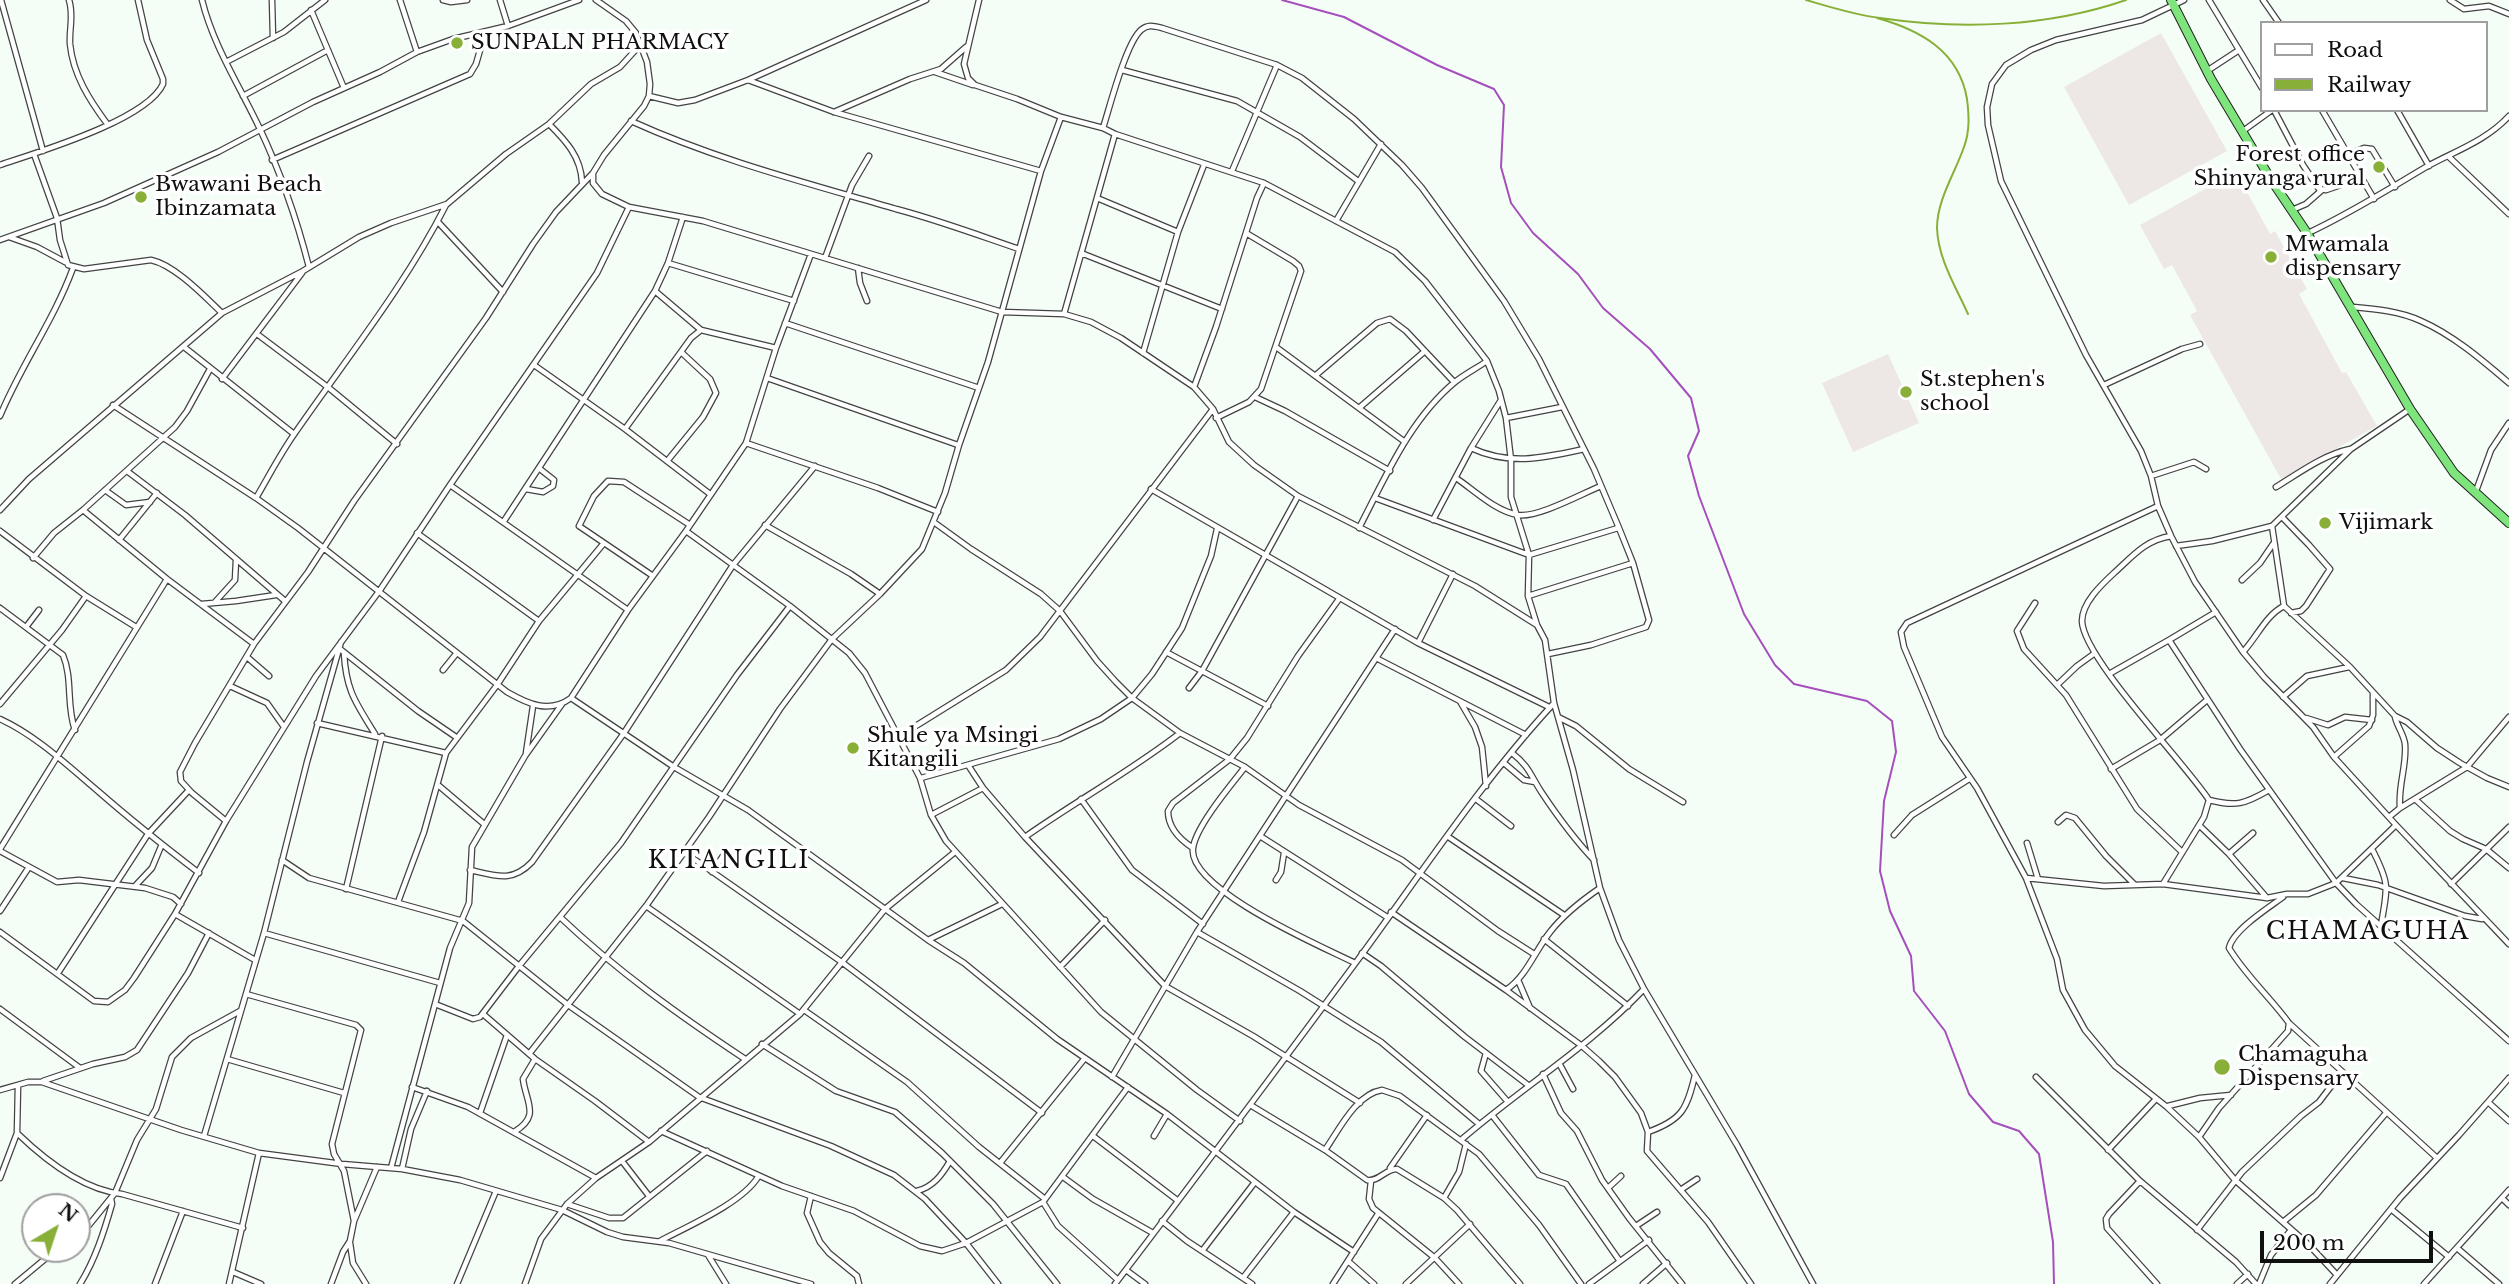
<!DOCTYPE html>
<style>
body{margin:0}
#map{position:relative;width:2509px;height:1284px;overflow:hidden;background:#f5fef6;font-family:"Libre Baskerville",serif}
canvas{display:block}
.legend{position:absolute;left:2260px;top:21px;width:228px;height:91px;box-sizing:border-box;background:#fff;border:2px solid #9f9f9f;margin:0;padding:9px 12px;list-style:none;font-size:21px;color:#101010}
.legend li{display:flex;align-items:center;gap:14px;height:35px}
.legend b{width:35px;border:2px solid #9f9f9f}
.north{position:absolute;left:21px;top:1193px;width:70px;height:70px;box-sizing:border-box;background:#fff;border:2px solid #9f9f9f;border-radius:50%;rotate:39deg;font-size:19px;font-weight:700;line-height:28px;text-align:center;color:#101010}
.north::after{content:'';display:block;margin:auto;width:24px;height:32px;background:#88b039;clip-path:polygon(50% 0,100% 100%,50% 72%,0 100%)}
.scale{position:absolute;left:2260px;top:1231px;width:173px;height:32px;box-sizing:border-box;border:4px solid #101010;border-top:0;padding-left:9px;font-size:21px;line-height:24px;white-space:nowrap;color:#101010;-webkit-text-stroke:5px #fff;paint-order:stroke}
</style>
<div id="map">
<canvas width="2509" height="1284"></canvas>
<ul class="legend">
<li><b style="height:9px;background:#fff"></b>Road</li>
<li><b style="height:9px;background:#88b039"></b>Railway</li>
</ul>
<div class="north">N</div>
<div class="scale">200 m</div>
</div>
<script>
const ctx = document.querySelector('canvas').getContext('2d');
ctx.lineJoin = 'round';
function fillPath(path, color) {
  ctx.fillStyle = color;
  ctx.fill(path, 'evenodd');
}
function trace(path, color, width, dash) {
  ctx.strokeStyle = color;
  ctx.lineWidth = width;
  ctx.lineCap = dash ? 'butt' : 'round';
  ctx.setLineDash(dash || []);
  ctx.stroke(path);
}
function label(font, color, halo, rows, align = 'center') {
  ctx.font = font + ' "Libre Baskerville",serif';
  ctx.lineWidth = 7;
  ctx.setLineDash([]);
  ctx.textBaseline = 'middle';
  ctx.strokeStyle = halo;
  ctx.fillStyle = color;
  for (const [text, x, y, turn = 0] of rows) {
    ctx.save();
    ctx.translate(x, y);
    ctx.rotate((+turn || 0) * Math.PI / 180);
    ctx.textAlign = isNaN(turn) ? turn : align;
    if (halo) ctx.strokeText(text, 0, 0);
    ctx.fillText(text, 0, 0);
    ctx.restore();
  }
}
const industrial = new Path2D(`
 M2161 33 2227 151 2129 205 2064 87Z
 M2236 172 2270 234 2275 231 2307 289 2299 294 2342 373 2346 372 2377 426 2281 479 2190 315 2197 311 2172 265 2164 269 2140 225Z
 M1888 354 1919 423 1853 452 1822 383Z`);
const stream = new Path2D(`
 M1282 0 1344 17 1437 65 1494 89 1504 105 1501 167 1511 203 1533 233 1578 274 1603 308 1650 349 1691 398 1699 431 1688 456 1699 496 1744 614 1775 665 1794 684 1867 701 1892 721 1896 752 1884 801 1880 871 1890 911 1911 956 1914 991 1945 1031 1969 1094 1993 1122 2019 1131 2039 1154 2053 1242 2054 1284`);
const minor = new Path2D(`
 M1 0 43 151
 M69 0C74 16 69 28 70 44 73 75 90 101 108 125
 M202 0C213 45 239 85 259 127 280 171 297 220 309 267
 M272 0 273 38
 M400 0 417 52
 M443 0 451 2 467 0
 M500 0 508 26
 M596 0 626 21 636 33 647 62 650 84 649 96 644 106 604 155 593 173V183L602 194 629 207 703 221 1002 312 1064 314 1091 322 1121 338 1194 387 1213 409 1229 442 1254 465 1298 496 1475 586 1537 625 1545 640 1554 703 1573 770 1600 888 1619 940 1644 989 1737 1145 1813 1284
 M979 0 964 64 968 78 975 85 1017 99 1061 117 1103 128
 M2184 0 2142 20 2056 40 2031 50 2006 65 1992 84 1987 107 1988 125 2001 181 2086 355 2141 451 2151 476 2158 506 2171 536 2195 582 2243 652 2264 677 2313 727 2334 757 2396 825 2509 944
 M2209 0 2262 88
 M2263 0 2279 23
 M2450 0 2464 9 2489 6 2509 14
 M311 10 344 88
 M226 62 284 32 325 0
 M1122 70 1237 101 1300 137 1358 181
 M2207 71 2239 50
 M935 72 973 85
 M243 96 328 50
 M649 96 678 103 695 100 748 80 926 0
 M2274 110 2303 165 2319 189 2326 190 2361 178
 M2322 110 2374 199
 M2397 110 2429 166
 M834 112 910 79 941 69 966 47
 M631 121C717 160 807 183 896 209 938 220 978 235 1019 249
 M549 124C566 141 581 157 582 182
 M2243 131 2272 110
 M34 154 57 218 60 240 68 265 84 269 151 260C175 265 205 297 222 313
 M2347 155 2364 148 2372 149 2395 187
 M2448 156 2509 214
 M272 160 470 74 476 64 485 33
 M0 165C38 152 147 120 163 84V79L147 40 138 0
 M1041 171 1061 117
 M1232 171 1277 65
 M1097 198 1178 232
 M2292 210 2306 204 2322 190
 M1336 221 1381 144
 M438 222 503 292
 M2308 233C2349 214 2387 190 2426 167 2455 151 2486 141 2509 116
 M9 237 37 247 65 262
 M0 240 104 203 218 152 313 102 380 72 417 52 453 39 508 26 579 0
 M1081 253 1222 309
 M825 258 852 185 869 156
 M668 263 794 301
 M858 268 860 283 867 301
 M655 291 701 330
 M2352 307C2375 309 2399 311 2421 321 2453 335 2482 360 2509 383
 M1064 314 1115 134
 M785 323 979 388
 M257 334 329 388 397 444
 M184 347 294 434
 M1276 347 1405 442
 M1143 353 1178 232 1204 165
 M534 365 625 429 710 494
 M1316 375 1377 323 1390 319 1406 331 1454 382
 M767 378 958 445
 M222 379 302 273
 M2104 385 2182 349 2200 344
 M1194 387 1216 327 1257 198 1264 183
 M1255 397 1285 411 1390 471
 M113 405 256 498 298 528 507 692C528 704 549 714 571 698L628 610 686 531 746 443 776 348 811 254
 M1359 408 1425 351
 M0 416C21 365 54 320 73 268
 M1216 418 1249 402 1261 389 1301 271 1299 266 1293 261 1246 233
 M1506 418 1562 407
 M625 429 691 338 701 330 776 348
 M746 443 878 488 938 512
 M1471 448C1510 466 1543 458 1584 449
 M668 460 703 417 716 393 710 379 681 352
 M127 471 185 515 285 601
 M2151 476 2194 462 2206 469
 M1456 478C1474 490 1495 511 1518 515 1538 518 1581 494 1601 486
 M450 485 628 610
 M2276 487C2299 473 2323 455 2350 449
 M526 489 543 492 553 486 554 480 540 469
 M1151 489 1418 643 1549 707
 M105 490 126 505 150 502
 M2476 491 2491 450 2509 423
 M256 498C269 476 280 454 295 433 346 359 405 286 446 205
 M1375 498 1529 555 1618 528
 M2158 506 1907 623 1901 632 1904 647 1942 737 1977 788 2026 878 2057 959 2063 990 2085 1030 2115 1066 2167 1107 2199 1137 2235 1180 2309 1245 2337 1275
 M0 510 29 479 222 313 303 271 359 237 391 223 447 204 506 154 549 124 591 84 620 67 641 44
 M83 510 167 579 254 644
 M2282 517 2309 545 2330 569 2306 606 2301 611 2291 613
 M1433 520 1471 448 1501 400
 M504 521 655 291 668 263 683 217
 M935 523 971 549 1041 594 1060 611 1097 661 1116 682 1132 698 1180 733 1245 767 1299 805 1402 860 1498 931 1534 954
 M765 525 851 574 880 594
 M2272 526 2284 606 2350 667 2395 716 2407 722 2437 748 2460 763 2487 778 2509 787
 M1359 528C1385 478 1410 419 1455 382 1465 374 1477 368 1487 361
 M0 531 86 596 136 627
 M686 531 790 606 849 653 865 673 920 778 931 815 946 841 1101 1012 1197 1090 1240 1121
 M417 533 539 621
 M119 540 157 493
 M2176 546 2212 541 2272 526 2351 449 2410 409
 M33 558 54 533 83 510 175 427 187 411 210 369
 M653 576 579 526 594 496 608 481 624 482 690 525
 M2242 580 2260 563 2273 544
 M1528 596 1633 563
 M215 602 235 580 236 560
 M2035 603 2017 631 2024 649 2066 695 2137 809 2182 852
 M202 604 236 601 276 595
 M0 608 63 655C73 679 66 706 75 730
 M2216 612 2169 640 2240 749 2336 883 2356 904 2509 1041
 M1537 625 1528 596 1529 555 1511 497V460L1506 418 1499 391 1487 361 1425 281 1395 252 1264 183 1115 134 1103 128C1110 106 1126 43 1141 30 1148 24 1154 26 1162 28L1277 65 1302 78 1354 119 1402 165 1422 188 1504 301 1539 359 1594 469 1619 528 1633 563 1649 620 1646 627 1591 645 1548 654
 M26 627 39 610
 M1418 643 1453 574
 M340 649 418 711 456 737
 M1166 652 1268 706
 M2243 652C2257 637 2266 615 2284 606
 M344 653C346 691 356 703 375 734
 M247 657 269 676
 M1376 658 1526 735
 M443 670 456 654
 M2109 674 2169 640
 M2057 685 2077 666 2095 653
 M230 686 267 703 284 727
 M1189 688 1202 671 1298 496
 M2283 697 2307 676 2349 667
 M571 698 674 767 748 810 928 940 964 963 1057 1039 1167 1114 1294 1212 1354 1252
 M1461 703 1475 727 1482 747 1486 786
 M0 704 62 630 86 596
 M1558 717 1576 726 1629 769 1683 802
 M2395 717C2397 726 2404 735 2405 744 2407 766 2398 784 2400 808
 M2306 718 2328 725 2345 717 2372 720
 M0 719C37 736 68 766 99 792 131 820 165 847 199 873
 M317 723 446 753
 M898 737 1006 670 1040 637 1213 409
 M526 753 533 706
 M1512 753C1530 767 1530 775 1542 793 1558 817 1574 839 1594 860
 M2334 757 2369 726 2373 715V693
 M1504 763 1524 780 1535 782
 M968 765 983 788 1025 837 1165 986 1253 1036 1360 1103
 M1245 767C1231 785 1196 826 1193 848 1187 889 1323 947 1355 963
 M2111 769 2160 740 2207 700
 M921 778 1059 739 1101 719 1132 698 1152 674 1182 628 1211 556 1217 529
 M438 785 484 824
 M1081 799 1132 870 1203 924
 M1476 799 1511 826
 M2415 799 2450 831 2463 839 2486 849 2509 868
 M2209 800C2236 807 2245 804 2269 790
 M931 815 983 788
 M2389 817 2400 808 2467 767 2509 717
 M226 821 192 793 181 781 180 772 195 743 254 644 308 572 354 501 486 318 533 244 556 212 593 173
 M2058 822 2066 815 2075 818 2106 856 2134 884
 M2200 826 2229 854 2267 898
 M1894 835 1912 815 1969 779
 M1260 836 1387 917
 M1447 836 1564 915
 M1025 837C1076 801 1131 771 1180 733
 M2027 843 2038 879
 M1193 848C1179 839 1168 828 1168 811L1173 803 1230 759 1247 738 1298 656 1339 599
 M0 849 167 579
 M2372 849C2391 886 2387 887 2381 926
 M0 851 57 882 79 880 145 888 173 897 181 904
 M684 852 843 963 1042 1113
 M2230 853 2253 833
 M282 860 309 878 463 921 568 1005 699 1097 831 1146 894 1175 925 1199 966 1243 998 1284
 M470 870C496 876 512 883 532 862L624 733 733 565 815 466
 M712 872 723 856
 M2026 878 2104 886 2163 884 2267 898 2287 894H2308L2336 883 2396 825
 M2343 878 2378 885 2465 916 2482 919
 M1276 880 1281 872 1284 853
 M2163 884 2204 817 2209 800C2185 763 2083 658 2082 621 2082 603 2101 585 2114 573 2132 557 2145 540 2171 536
 M2451 884 2509 827
 M136 885 152 868 162 844
 M346 889 382 736
 M398 902 424 832 446 753 497 685 539 621 604 543
 M646 906 800 1014
 M0 911 29 867
 M1391 912 1506 990 1582 1046 1599 1061 1615 1077 1641 1113 1648 1132 1647 1151 1708 1222 1751 1284
 M175 914 255 960
 M560 917C617 971 680 1016 745 1059
 M0 932 94 1001 108 1002 125 990 134 978 175 914 226 821 316 676 380 590 450 485 597 273 629 207
 M1197 932 1300 991 1381 1042 1479 1124
 M264 933 440 983
 M1544 939 1628 1006
 M928 940 1002 904
 M1362 953 1381 966 1465 1037 1528 1085
 M1060 967 1105 920
 M58 973 148 834 189 790
 M1518 980 1530 1008
 M1506 990C1526 977 1535 951 1550 932 1564 914 1581 901 1600 888
 M246 994 356 1025 361 1030 332 1144 334 1154 344 1171 354 1221
 M435 1004 473 1019 480 1017 519 966 621 843 737 675 790 606
 M0 1009 80 1068
 M804 1010 907 1082 979 1147 1045 1199
 M483 1014 535 1059 595 1101 649 1142
 M2290 1024 2437 1158
 M762 1044 836 1091 895 1112 942 1153 993 1204 1057 1284
 M1486 1053 1481 1071 1508 1102
 M529 1054 646 906 709 817 780 709 832 639 880 594 922 549 945 493 959 445 988 362 1041 171 834 112 748 80
 M227 1059 344 1093
 M1559 1063 1573 1089
 M1543 1074 1561 1113 1577 1131 1602 1180 1629 1218 1682 1284
 M1112 1077 1197 932 1395 629
 M2036 1077 2140 1181 2236 1262 2256 1284
 M43 1081 93 1064 125 1057 137 1050 188 973 209 933
 M18 1085 17 1133C45 1160 84 1190 122 1194L243 1228
 M412 1087 468 1107 596 1178
 M0 1090 28 1082H42L181 1130 259 1153 342 1164 402 1169 460 1180 562 1210 607 1232 623 1237 669 1243 811 1284
 M2488 1102 2509 1121
 M1252 1106 1325 1150 1367 1180C1379 1182 1385 1169 1397 1169L1444 1198 1457 1210 1520 1284
 M2168 1106 2200 1098 2231 1095
 M480 1113 507 1035
 M1492 1115 1539 1175 1566 1184 1619 1260
 M661 1131 782 1186 854 1211 920 1246 942 1251 966 1243 1043 1202 1128 1087
 M514 1132C541 1116 526 1103 523 1079L535 1059
 M1648 1132C1682 1120 1687 1109 1695 1075
 M204 1136 264 933 307 762 341 642
 M1093 1136 1177 1200
 M1154 1136 1167 1114
 M2199 1137 2219 1108 2288 1031 2289 1023C2270 997 2246 976 2229 948 2233 930 2268 908 2283 897
 M1461 1140C1521 1088 1589 1047 1644 989
 M1325 1150C1339 1130 1356 1094 1382 1090L1400 1096 1479 1154 1539 1225 1581 1284
 M2108 1150 2155 1100
 M622 1161 649 1196
 M1000 1163 1085 1058
 M391 1168 450 948 469 903 472 847 525 756 562 704
 M1390 1168 1427 1115
 M402 1169 411 1129 427 1091
 M1063 1177 1093 1199 1153 1233
 M0 1178 17 1133
 M1371 1181 1369 1199 1373 1208 1435 1258 1459 1284
 M2140 1181 2109 1214 2106 1219 2107 1228 2157 1284
 M1608 1188 1621 1176
 M1682 1189 1697 1179
 M917 1191C933 1187 942 1175 950 1161
 M811 1196 807 1213 820 1242 829 1253 857 1276 859 1284
 M1444 1198 1459 1172 1466 1144
 M2502 1198 2509 1205
 M1043 1202 1058 1226 1118 1280
 M567 1204 609 1218H623L707 1151
 M2391 1209 2449 1257
 M1162 1221 1187 1241 1252 1284
 M2283 1222 2316 1195 2386 1113
 M1636 1226 1657 1212
 M2197 1230 2242 1172 2301 1116 2319 1102 2342 1072
 M77 1234 89 1225 115 1193 137 1140 156 1109 172 1057 191 1038 240 1011
 M660 1241C688 1226 742 1203 758 1177
 M350 1243 353 1263 366 1284
 M2457 1248 2499 1284
 M1202 1251 1255 1182
 M708 1255 726 1284
 M1348 1261 1374 1284
 M1126 1270 1145 1284
 M233 1272 261 1284
 M1243 1278 1294 1212
 M15 1284 57 1249
 M80 1284C95 1260 104 1232 112 1204L111 1199
 M155 1284 183 1211
 M229 1284 259 1153
 M331 1284 343 1252 350 1241 354 1221 377 1167
 M457 1284 496 1191
 M525 1284 541 1239 567 1204 596 1178 649 1142 800 1014 885 909 955 852
 M1115 1284C1197 1177 1277 1069 1357 961 1421 874 1481 782 1554 703
 M1333 1284 1378 1214
 M1406 1284 1470 1224
 M1589 1284 1649 1240
 M1643 1284 1667 1263
 M2237 1284 2248 1274
 M2259 1284 2271 1255 2291 1230
 M2330 1284 2400 1198 2459 1135 2509 1078
 M2424 1284 2509 1190`);
const trunk = new Path2D(`
 M2171 0 2211 79 2270 178 2307 233 2410 409 2454 473 2509 523`);
const rail = new Path2D(`
 M1806 0C1830 7 1855 15 1880 18 1961 30 2048 27 2126 0
 M1877 18C1920 30 1959 51 1967 99 1969 115 1970 131 1964 147 1955 173 1937 200 1937 228 1938 259 1956 287 1968 314`);
const markers = [
 [457,43,7,"#88b039"],
 [2379,167,7,"#88b039"],
 [141,197,7,"#88b039"],
 [2271,257,7,"#88b039"],
 [1906,392,7,"#88b039"],
 [2325,523,7,"#88b039"],
 [853,748,7,"#88b039"],
 [2222,1067,9,"#88b039"]
];
const poiNames = [
 ["SUNPALN PHARMACY",471,43],
 ["Forest office",2365,155,"right"],
 ["Shinyanga rural",2365,179,"right"],
 ["Bwawani Beach",155,185],
 ["Ibinzamata",155,209],
 ["Mwamala",2285,245],
 ["dispensary",2285,269],
 ["St.stephen's",1920,380],
 ["school",1920,404],
 ["Vijimark",2339,523],
 ["Shule ya Msingi",867,736],
 ["Kitangili",867,760],
 ["Chamaguha",2238,1055],
 ["Dispensary",2238,1079]
];
const quarterNames = [
 ["KITANGILI",729,861],
 ["CHAMAGUHA",2368,932]
];
fillPath(industrial, '#ede8e6');
trace(stream, '#a54fbd', 2);
trace(minor, '#434343', 7);
trace(trunk, '#212121', 10);
trace(minor, '#fff', 4.5);
trace(trunk, '#7de57c', 8);
trace(rail, '#88b039', 2);
for (const [x, y, r, color] of markers) {
  const dot = new Path2D();
  dot.arc(x, y, r, 0, 2 * Math.PI);
  ctx.fillStyle = color;
  ctx.fill(dot);
  trace(dot, '#fff', 2.5);
}
label('21px', '#101010', '#fff', poiNames, 'left');
ctx.letterSpacing = '2px';
label('24px', '#101010', '#fff', quarterNames);
ctx.letterSpacing = '0px';
</script>
